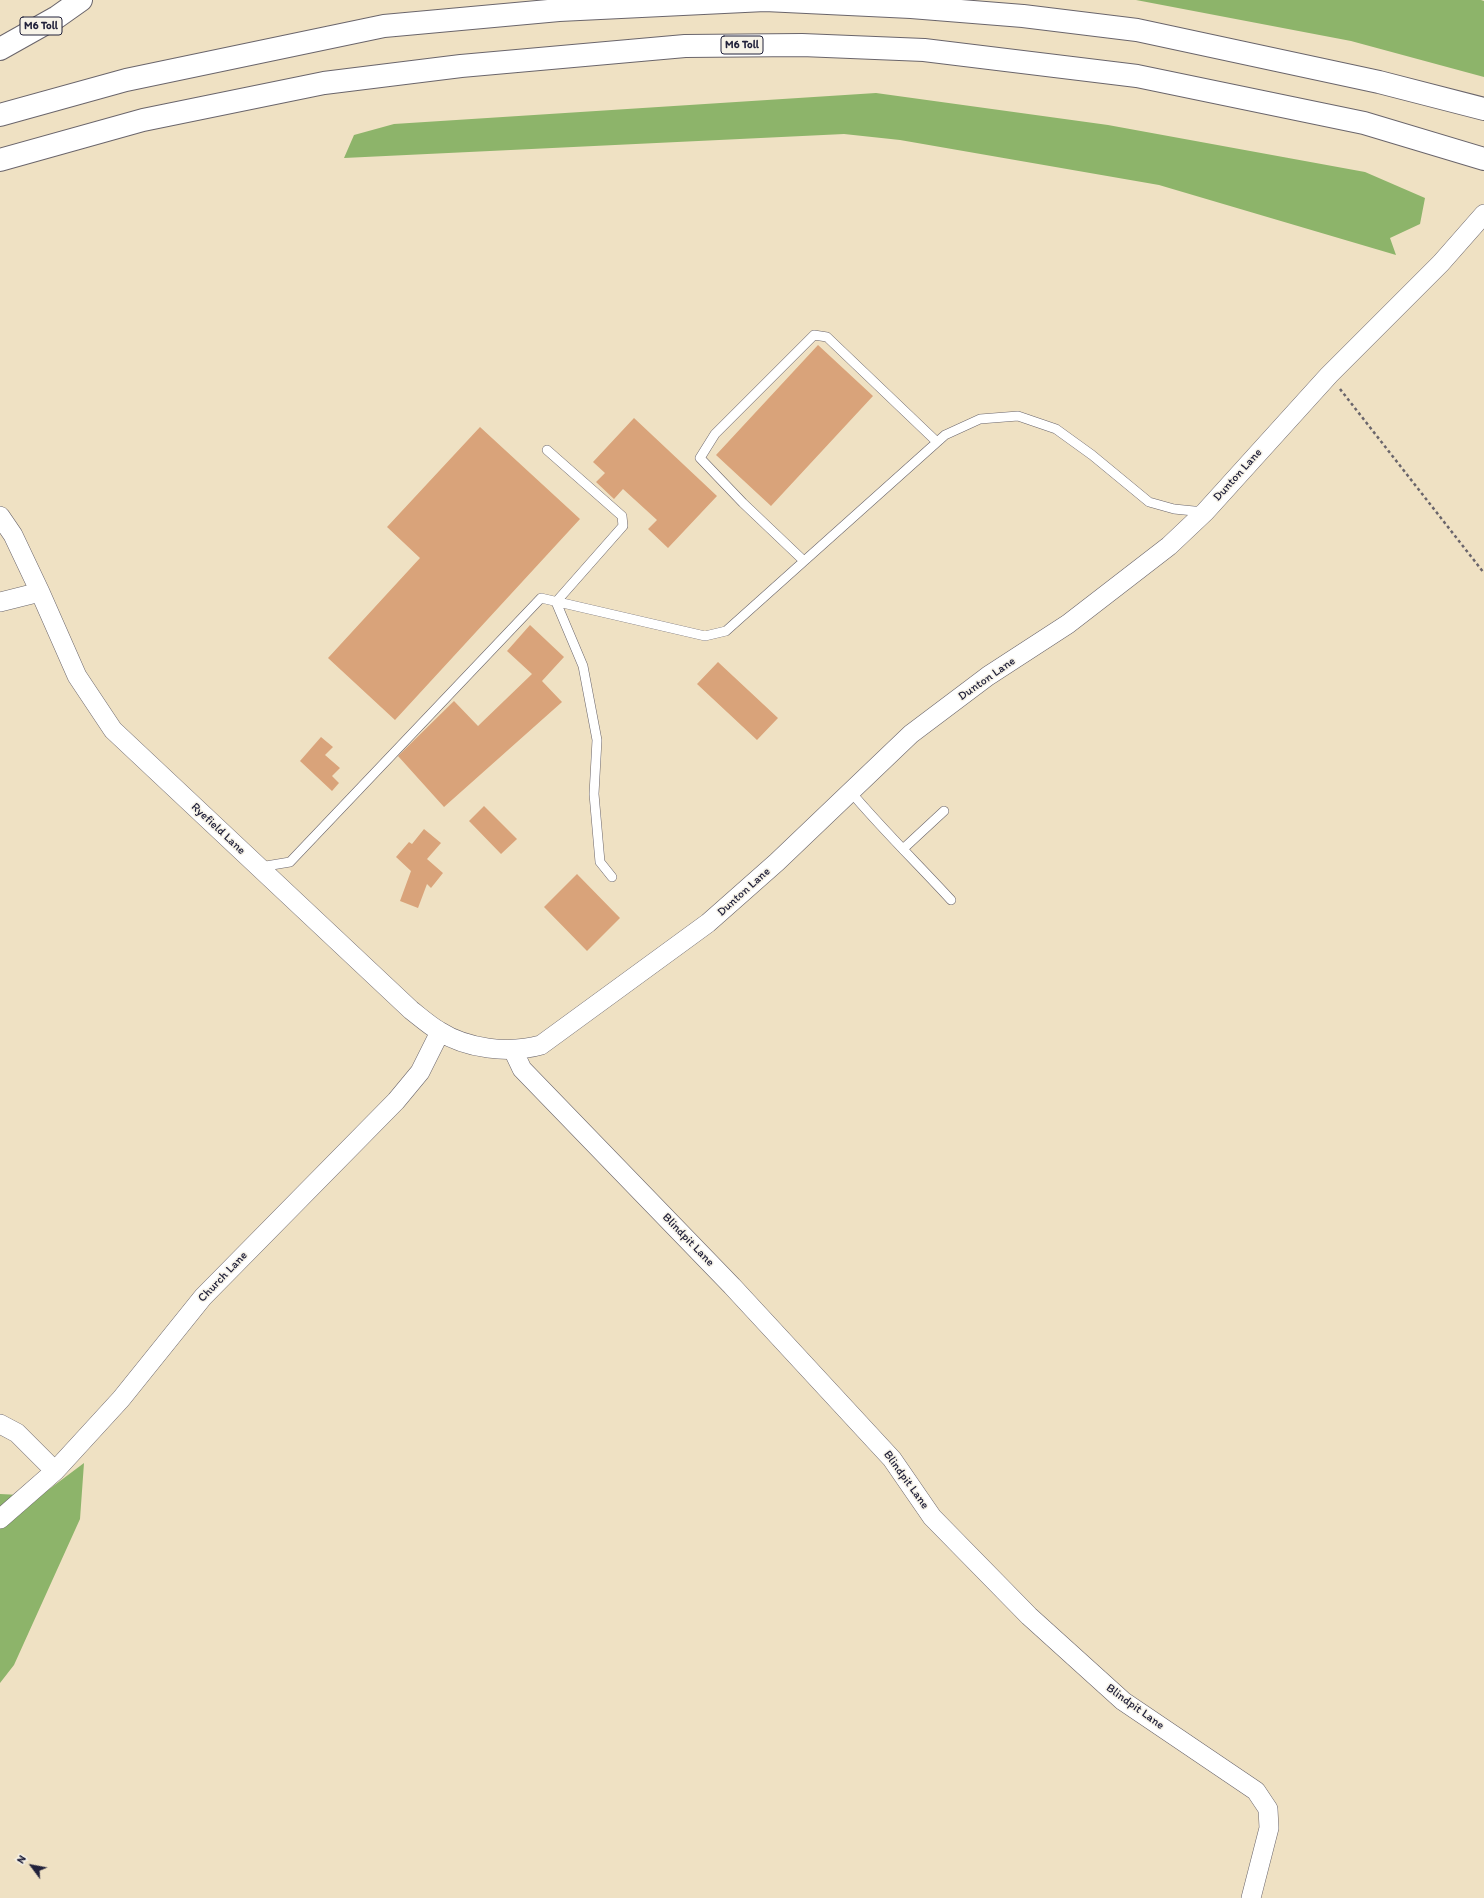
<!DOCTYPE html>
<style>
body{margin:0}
#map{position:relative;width:1484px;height:1898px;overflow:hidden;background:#efe1c3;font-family:Itim,sans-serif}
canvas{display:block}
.north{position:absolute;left:12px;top:1846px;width:40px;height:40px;-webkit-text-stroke:3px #f7f3e8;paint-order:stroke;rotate:302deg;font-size:11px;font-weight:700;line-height:16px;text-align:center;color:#22223b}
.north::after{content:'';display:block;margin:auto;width:14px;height:18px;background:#22223b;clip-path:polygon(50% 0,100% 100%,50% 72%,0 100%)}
</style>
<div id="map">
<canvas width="1484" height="1898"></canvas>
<div class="north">N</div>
</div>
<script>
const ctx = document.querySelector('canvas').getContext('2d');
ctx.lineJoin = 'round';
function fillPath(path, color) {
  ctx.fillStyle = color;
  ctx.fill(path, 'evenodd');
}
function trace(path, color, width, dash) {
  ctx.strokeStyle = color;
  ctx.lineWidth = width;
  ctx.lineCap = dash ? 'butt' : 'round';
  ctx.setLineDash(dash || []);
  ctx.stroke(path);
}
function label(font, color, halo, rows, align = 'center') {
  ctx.font = font + ' Itim,sans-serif';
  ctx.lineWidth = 3;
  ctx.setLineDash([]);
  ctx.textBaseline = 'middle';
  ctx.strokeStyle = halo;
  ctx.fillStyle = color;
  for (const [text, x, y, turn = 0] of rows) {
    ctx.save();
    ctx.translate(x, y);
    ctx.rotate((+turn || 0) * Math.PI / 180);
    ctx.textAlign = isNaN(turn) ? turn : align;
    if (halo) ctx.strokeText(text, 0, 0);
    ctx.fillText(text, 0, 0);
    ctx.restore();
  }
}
const forest = new Path2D(`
 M1136 0H1481L1484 1V77L1351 41Z
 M876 93 1108 125 1365 172 1425 198 1420 224 1390 238 1396 255 1159 185 900 140 844 134 344 158 354 135 394 124Z
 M84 1463 80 1519 14 1665 0 1683V1494L40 1496Z`);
const building = new Path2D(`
 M818 345 873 396 771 506 716 455Z
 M634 418 717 496 668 548 648 529 657 520 623 489 614 499 596 482 605 473 593 462Z
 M480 427 580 519 395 720 328 658 420 558 387 527Z
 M530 625 564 657 542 681 562 702 444 807 398 756 454 701 478 726 532 674 507 651Z
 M718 662 778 718 757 740 697 684Z
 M321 737 333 747 325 755 340 768 332 776 339 783 332 791 300 761Z
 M484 806 517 839 501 854 469 821Z
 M424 829 441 843 427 859 443 873 431 888 427 884 418 908 400 901 411 871 396 857 409 842 412 844Z
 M577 874 620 918 587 951 544 907Z`);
const path = new Path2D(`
 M1340 389 1484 573`);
const lane = new Path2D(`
 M547 450 622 516 623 526 556 602 583 666 597 740 594 794 600 862 612 877
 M804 561 743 503 700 458 715 434 814 335 827 337 937 442
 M850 791C882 829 918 864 951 900
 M903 849 944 811
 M260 867 290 862 541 598 705 636 726 631 945 435 980 419 1018 416 1056 429 1092 455 1149 502 1174 509 1204 512`);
const street = new Path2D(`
 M0 516 13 535 40 592
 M0 602 40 592 77 676 113 730 411 1010C420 1017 429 1025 439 1031 467 1049 509 1054 541 1045L708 923 777 862 911 734 988 676 1068 624 1169 546 1205 512 1329 375 1441 263 1484 214
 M513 1050 522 1069 732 1286 892 1459 932 1517 1029 1616 1123 1701 1256 1791 1268 1809 1269 1828 1251 1898
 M0 1424 17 1433 55 1471
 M0 1519 55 1471 121 1399 203 1297 396 1101 420 1072 440 1032`);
const highway = new Path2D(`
 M0 49 57 17 81 0
 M0 115 126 80 384 26 559 10 765 0 911 7 1023 16 1137 30 1379 82 1484 109
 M0 160 143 120 324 83 461 66 685 46 802 45 924 50 1137 76 1364 123 1484 159`);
const shields = [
 [41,26,42],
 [742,45,42]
];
const shieldNames = [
 ["M6 Toll",41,26],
 ["M6 Toll",742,45]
];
const streetNames = [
 ["Dunton Lane",1238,475,-48],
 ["Dunton Lane",987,679,-35],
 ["Ryefield Lane",218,829,43],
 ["Dunton Lane",744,892,-42],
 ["Blindpit Lane",688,1240,46],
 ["Church Lane",223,1277,-46],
 ["Blindpit Lane",906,1480,54],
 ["Blindpit Lane",1135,1707,36]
];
fillPath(forest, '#8db46a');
fillPath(building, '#d9a37a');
trace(lane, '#6a656b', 10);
trace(street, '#6a656b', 20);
trace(highway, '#6a656b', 24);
trace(path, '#6a656b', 2.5, [3, 3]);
trace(lane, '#fff', 9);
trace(street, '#fff', 19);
trace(highway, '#fff', 22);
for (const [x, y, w] of shields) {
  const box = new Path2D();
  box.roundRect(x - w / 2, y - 9, w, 18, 3);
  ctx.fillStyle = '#f7f3e8';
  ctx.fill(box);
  trace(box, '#22223b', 1);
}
label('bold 11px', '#22223b', null, shieldNames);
label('12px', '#22223b', '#f7f3e8', streetNames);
</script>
